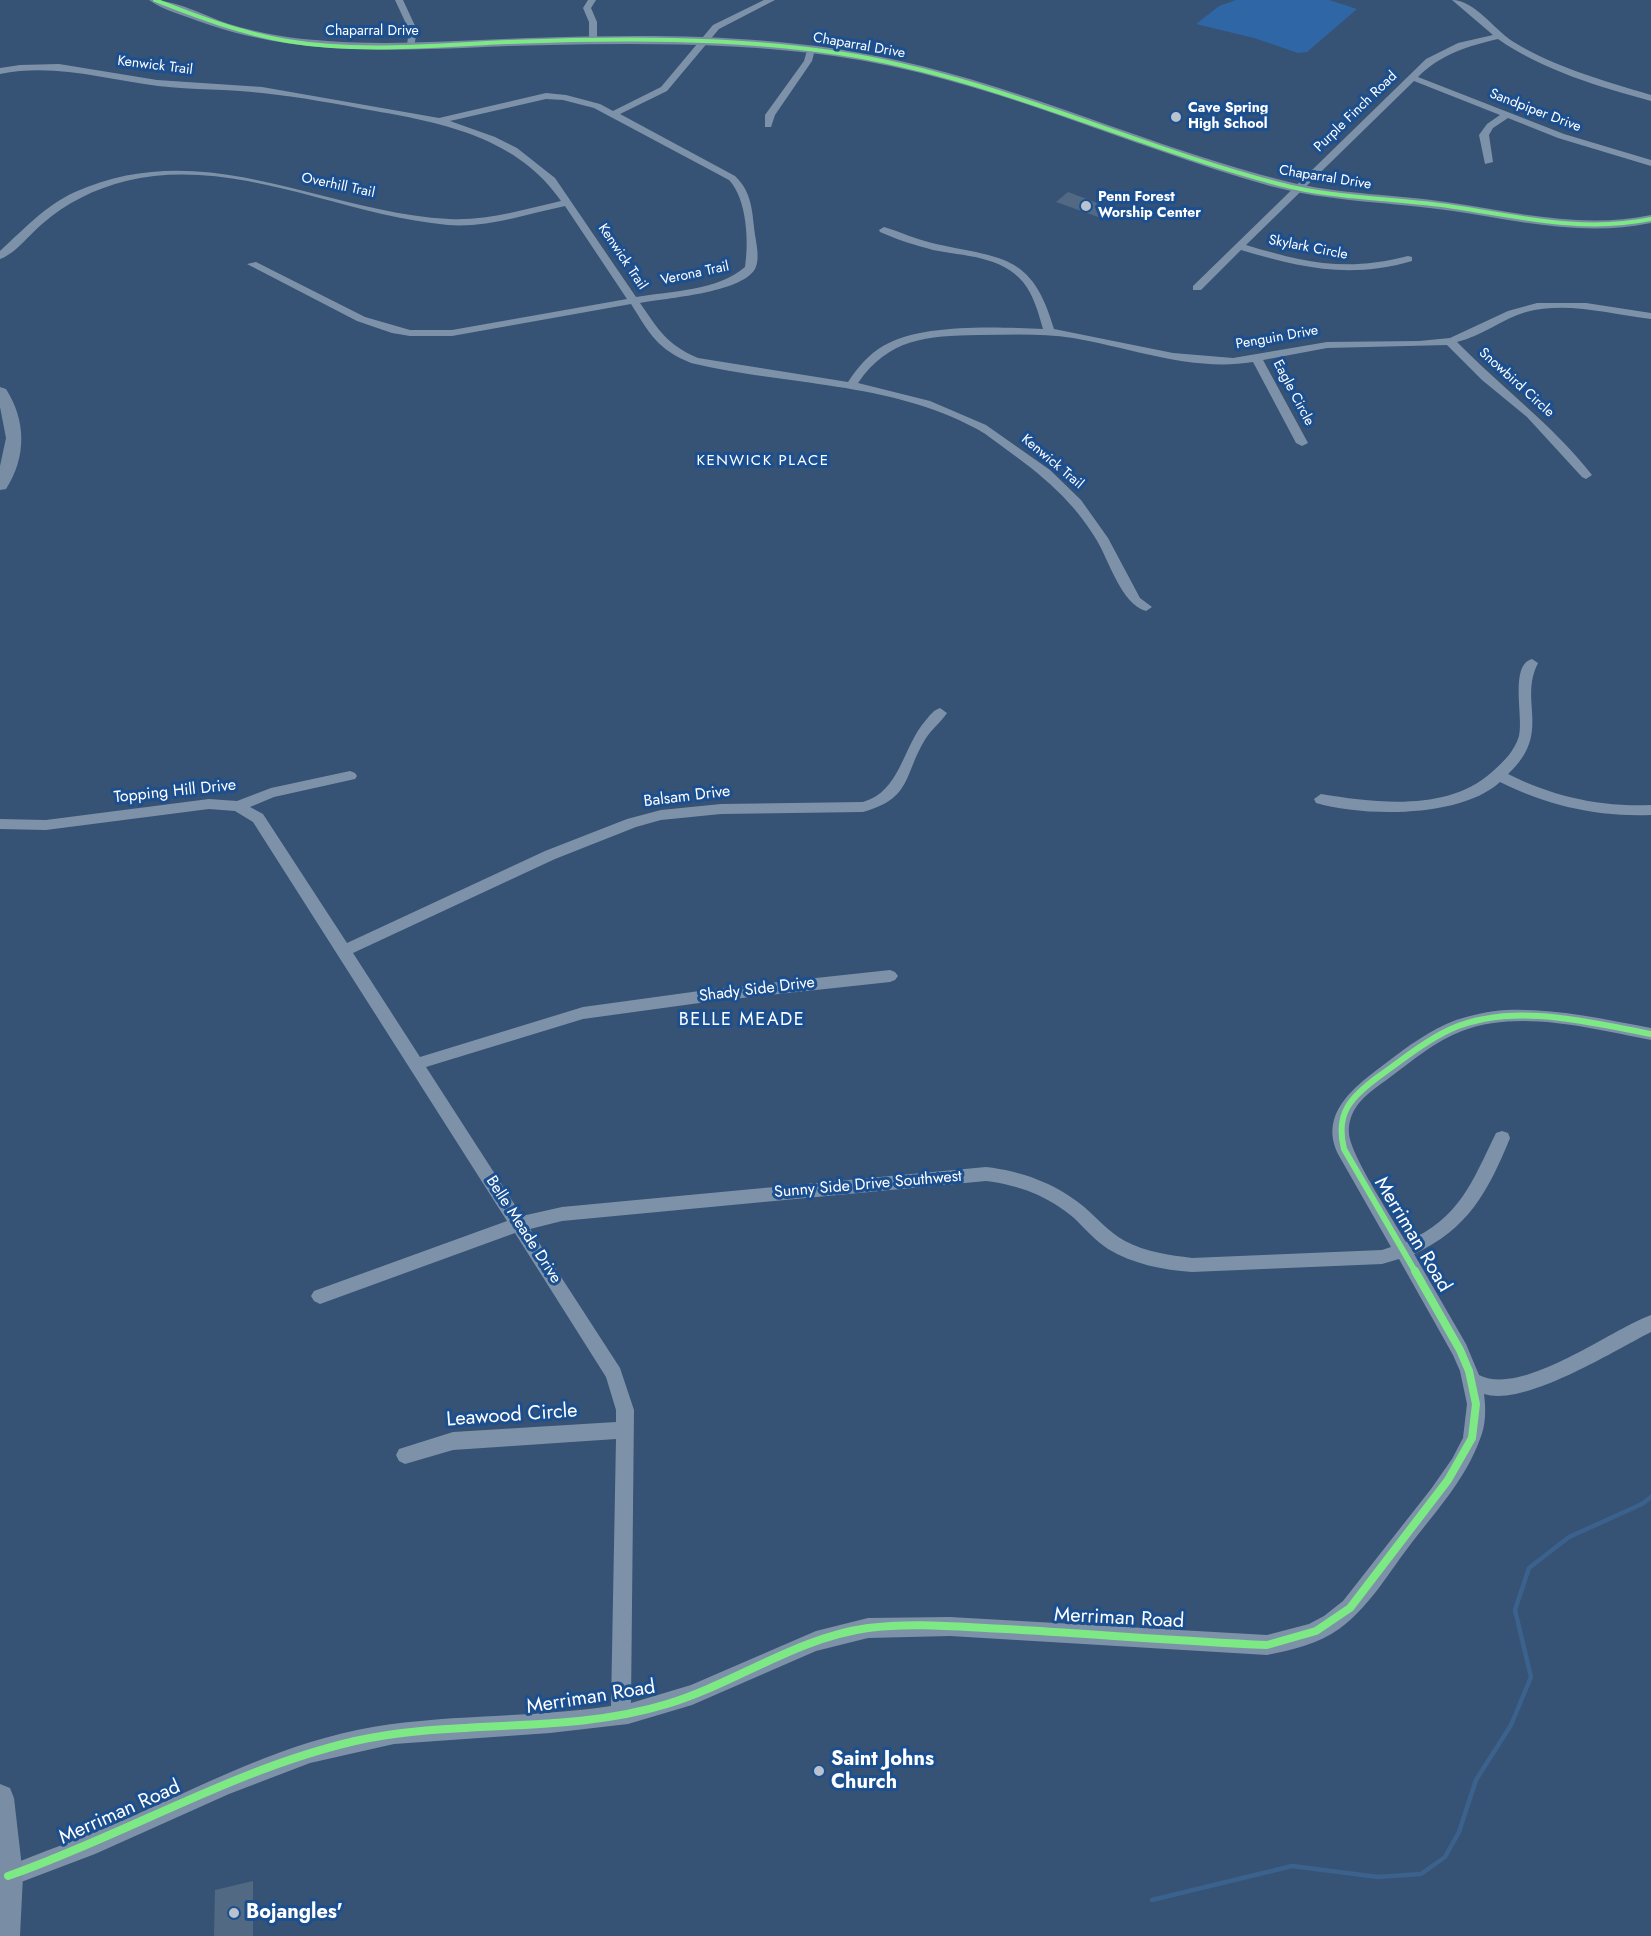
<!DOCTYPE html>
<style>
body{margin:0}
canvas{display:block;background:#365274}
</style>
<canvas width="1651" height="1936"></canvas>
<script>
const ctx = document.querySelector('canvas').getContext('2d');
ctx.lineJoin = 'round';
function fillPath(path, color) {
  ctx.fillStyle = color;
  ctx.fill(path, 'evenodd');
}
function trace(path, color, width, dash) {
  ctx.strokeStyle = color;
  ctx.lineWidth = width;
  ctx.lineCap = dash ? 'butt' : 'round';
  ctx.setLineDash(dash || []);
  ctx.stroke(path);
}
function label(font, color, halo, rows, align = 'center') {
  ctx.font = font + ' Jost,sans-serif';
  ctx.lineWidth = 6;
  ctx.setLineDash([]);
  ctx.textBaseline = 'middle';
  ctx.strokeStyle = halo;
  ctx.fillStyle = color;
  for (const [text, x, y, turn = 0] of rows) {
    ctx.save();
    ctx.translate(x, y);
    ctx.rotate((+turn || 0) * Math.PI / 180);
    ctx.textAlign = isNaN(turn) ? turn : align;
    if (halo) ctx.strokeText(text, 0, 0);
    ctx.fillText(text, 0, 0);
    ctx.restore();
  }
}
const green = new Path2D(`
 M1236 0H1329L1357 9 1307 52 1298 53 1254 38 1196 24 1219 6Z`);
const stream = new Path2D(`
 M1152 1900 1292 1866 1378 1877 1421 1874 1445 1857 1459 1832 1476 1780 1511 1725 1531 1677 1515 1610 1529 1568 1569 1537 1642 1504 1651 1497`);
const building = new Path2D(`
 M1068 192 1116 210 1104 219 1056 202Z
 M253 1881V1936H214L215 1890Z`);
const street = new Path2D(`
 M395 0H403L417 30 414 47 407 45 409 30Z
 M588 0H596L591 8 597 22V40L593 43 589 40V22L583 8Z
 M764 0H775L719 29 667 91 620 114 735 176C750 190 752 207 754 227 755 239 761 258 755 269 741 293 666 298 640 303 658 329 667 345 698 358L848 382C858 367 868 355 883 346 921 323 999 327 1043 329 1038 312 1034 296 1023 282 1002 256 963 256 933 250 915 245 898 240 880 232L879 230 884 227C901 232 915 239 932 243 1001 259 1032 252 1054 329L1173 353 1233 358 1327 342 1419 341 1450 338 1508 311 1537 303H1586L1651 313V319C1610 314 1566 301 1526 312 1502 319 1482 336 1457 342 1501 387 1553 425 1592 475L1586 479 1582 477 1527 417 1482 380 1447 345 1327 348 1263 360 1308 443 1302 446 1296 443 1253 362C1192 372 1132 348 1073 338 1041 333 1010 335 978 335 927 336 889 338 858 383L930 401 986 425 1050 470 1081 500 1108 538 1140 598 1152 607 1146 611C1121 604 1109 560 1096 539 1073 501 1042 475 1007 450 997 443 988 435 977 429 888 381 787 386 691 363 657 349 650 334 631 304L452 336H410L392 333 357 321 247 264 256 262 365 317 410 330H452L627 299 565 206C527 214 487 228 448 225 342 216 234 155 126 181 94 189 66 203 42 224 29 235 15 254 0 259V251C23 230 46 205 75 192 204 134 321 212 449 219 487 221 525 209 561 201 519 139 445 123 375 111 337 104 300 97 262 93 228 89 193 90 158 86 104 79 54 63 0 74V68L20 65 59 64 157 80 262 87 439 118 546 93 566 95 600 104 613 111 661 87 713 25ZM546 99 563 100 594 108 729 180C747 199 749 242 745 267 717 291 671 291 636 297L555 178 517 148 495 137 450 121Z
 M1452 0C1474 0 1494 29 1512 41 1554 67 1604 81 1651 95V101C1600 87 1542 70 1498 39 1468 46 1441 54 1418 77L1564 134 1651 160V166L1558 138 1508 118 1493 128 1489 135 1493 162 1485 164 1479 135 1487 124 1500 115 1414 81 1246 245C1306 263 1346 272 1408 256L1412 257V261C1350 279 1302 268 1241 250L1201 290H1193V286L1426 59 1458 43 1493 35Z
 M808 47 815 49 812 61 775 115 771 127H765V115L804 61Z
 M1532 659 1538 663C1518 702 1553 733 1508 774 1554 797 1600 807 1651 805V815C1598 817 1548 806 1500 782 1461 818 1364 817 1316 803L1314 799 1321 794C1376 803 1448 812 1492 772 1504 761 1514 752 1519 736 1524 718 1509 665 1532 659Z
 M940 708 947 713C941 722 932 729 926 738 903 775 913 798 863 812L721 814 661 820 636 827 555 859 353 953 420 1057 583 1007 714 989 890 970 895 972 898 976 895 980 890 982 714 1001 583 1019 426 1067 522 1216 562 1207 986 1167C1021 1171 1055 1183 1083 1206 1097 1218 1109 1232 1125 1241 1146 1252 1169 1255 1192 1258L1382 1250 1391 1247 1338 1154C1318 1112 1357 1085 1386 1063 1408 1046 1430 1030 1456 1020 1472 1015 1489 1011 1506 1010 1554 1008 1603 1019 1651 1028V1040C1592 1029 1521 1009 1462 1031 1435 1041 1412 1061 1389 1078 1370 1092 1347 1106 1349 1134 1351 1156 1393 1219 1406 1242 1460 1218 1472 1182 1496 1133L1502 1131 1508 1133 1510 1138C1488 1192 1468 1229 1414 1254L1466 1344 1479 1375C1522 1397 1608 1331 1651 1315V1332C1613 1351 1525 1407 1484 1394 1486 1409 1486 1425 1480 1439 1465 1481 1433 1514 1407 1549 1386 1577 1368 1608 1339 1629 1318 1644 1292 1650 1267 1655L950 1636 868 1638 816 1651 692 1705 628 1724 550 1733 394 1744 310 1763 229 1794 95 1854 8 1887 1 1883V1869C41 1852 83 1838 124 1820 199 1787 275 1747 357 1730 441 1713 527 1719 611 1706L616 1439 453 1450 405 1464 399 1461 396 1455 399 1449 453 1432 616 1422V1410L606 1377 515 1233 320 1304 314 1301 311 1296 314 1291 507 1221 253 822 235 811 209 809 46 830 0 829V819L46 820 209 799 237 801 271 788 350 771 355 773 357 776 355 779 274 797 250 807 263 814 347 943 545 851 627 819 661 810 721 804 863 802C901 791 902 747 926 720 930 715 934 710 940 708ZM986 1181C1019 1185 1048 1196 1074 1218 1085 1229 1095 1240 1108 1249 1133 1264 1163 1270 1192 1272L1382 1264 1399 1259 1453 1355 1460 1371 1467 1404 1463 1438 1452 1459 1431 1489 1343 1601 1324 1616 1309 1624 1267 1635 950 1617 868 1618 816 1631 691 1685 631 1703 634 1410 620 1368 530 1229 562 1221Z`);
const secondary = new Path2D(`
 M149 0C177 0 203 15 229 24 261 34 295 39 328 41 394 46 461 40 528 38 650 34 776 33 896 60 1029 89 1153 148 1285 181 1340 195 1397 194 1453 203 1520 213 1583 229 1651 215V223C1583 237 1520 221 1453 211 1391 202 1330 202 1270 186 1124 145 985 77 834 56 740 43 644 43 549 45 431 47 312 63 198 21 182 15 163 10 149 0Z
 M0 387 6 389C26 420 27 457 6 489L0 490V466L6 438 0 407Z
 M0 1784 10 1788 14 1798 23 1876 20 1936H0Z`);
const cyclewayFar2 = new Path2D(`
 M155 0C198 17 241 33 287 41 360 53 435 45 509 42 618 38 730 37 838 53 991 76 1130 145 1279 184 1336 199 1395 198 1454 207 1521 217 1583 233 1651 219`);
const cyclewayFar1 = new Path2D(`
 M1416 1273 1344 1149C1335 1113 1351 1097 1378 1077 1402 1060 1425 1041 1451 1029 1513 1002 1588 1022 1651 1034`);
const cycleway = new Path2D(`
 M8 1876C125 1835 234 1769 355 1741 458 1718 566 1735 667 1704 736 1683 796 1638 868 1628 913 1622 960 1627 1006 1629 1093 1634 1180 1641 1267 1645L1316 1631 1350 1608 1448 1480 1472 1438 1476 1404 1469 1371 1460 1350 1415 1271`);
const markers = [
 [1176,117,6,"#b9c2ce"],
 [1086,206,6,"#b9c2ce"],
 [819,1771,6,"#b9c2ce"],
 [234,1913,6,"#b9c2ce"]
];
const farStreetnames = [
 ["Chaparral Drive",372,32],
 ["Chaparral Drive",859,46,10],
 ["Kenwick Trail",155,66,7],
 ["Sandpiper Drive",1535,111,21],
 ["Purple Finch Road",1356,112,-44],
 ["Chaparral Drive",1325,178,9],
 ["Overhill Trail",338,186,12],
 ["Skylark Circle",1308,248,11],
 ["Kenwick Trail",622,257,56],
 ["Verona Trail",695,274,-12],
 ["Penguin Drive",1277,338,-10],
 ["Snowbird Circle",1516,383,42],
 ["Eagle Circle",1293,393,62],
 ["Kenwick Trail",1052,462,40]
];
const farPoinames = [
 ["Cave Spring",1188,109],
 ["High School",1188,125],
 ["Penn Forest",1098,198],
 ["Worship Center",1098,214]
];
const farNeighbourhoodnames = [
 ["KENWICK PLACE",763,461]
];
const streetNames = [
 ["Topping Hill Drive",175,792,-6],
 ["Balsam Drive",687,797,-7],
 ["Shady Side Drive",757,990,-7],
 ["Sunny Side Drive Southwest",868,1185,-5],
 ["Belle Meade Drive",523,1230,57]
];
const neighbourhoodNames = [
 ["BELLE MEADE",742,1021]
];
const nearStreetnames = [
 ["Merriman Road",1412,1235,59],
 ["Leawood Circle",512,1416,-4],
 ["Merriman Road",1119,1619,3],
 ["Merriman Road",591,1698,-9],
 ["Merriman Road",120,1813,-24]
];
const nearPoinames = [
 ["Saint Johns",831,1760],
 ["Church",831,1783],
 ["Bojangles'",246,1913]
];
fillPath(green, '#2f66a5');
trace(stream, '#3b618d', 4.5);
fillPath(building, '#526984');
fillPath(street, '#7d92a8');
fillPath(secondary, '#798da4');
trace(cyclewayFar2, '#7ce984', 4);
trace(cyclewayFar1, '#7ce984', 6);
trace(cycleway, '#7ce984', 8);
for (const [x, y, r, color] of markers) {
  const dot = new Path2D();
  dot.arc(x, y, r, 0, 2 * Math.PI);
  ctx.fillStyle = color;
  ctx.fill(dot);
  trace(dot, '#1b4f8f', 2);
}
label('14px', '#fff', '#1b4f8f', farStreetnames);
label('bold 14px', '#fff', '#1b4f8f', farPoinames, 'left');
ctx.letterSpacing = '1.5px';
label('15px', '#fff', '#1b4f8f', farNeighbourhoodnames);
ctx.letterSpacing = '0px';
label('16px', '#fff', '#1b4f8f', streetNames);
ctx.letterSpacing = '1.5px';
label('18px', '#fff', '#1b4f8f', neighbourhoodNames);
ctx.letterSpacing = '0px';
label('20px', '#fff', '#1b4f8f', nearStreetnames);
label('bold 20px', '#fff', '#1b4f8f', nearPoinames, 'left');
</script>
